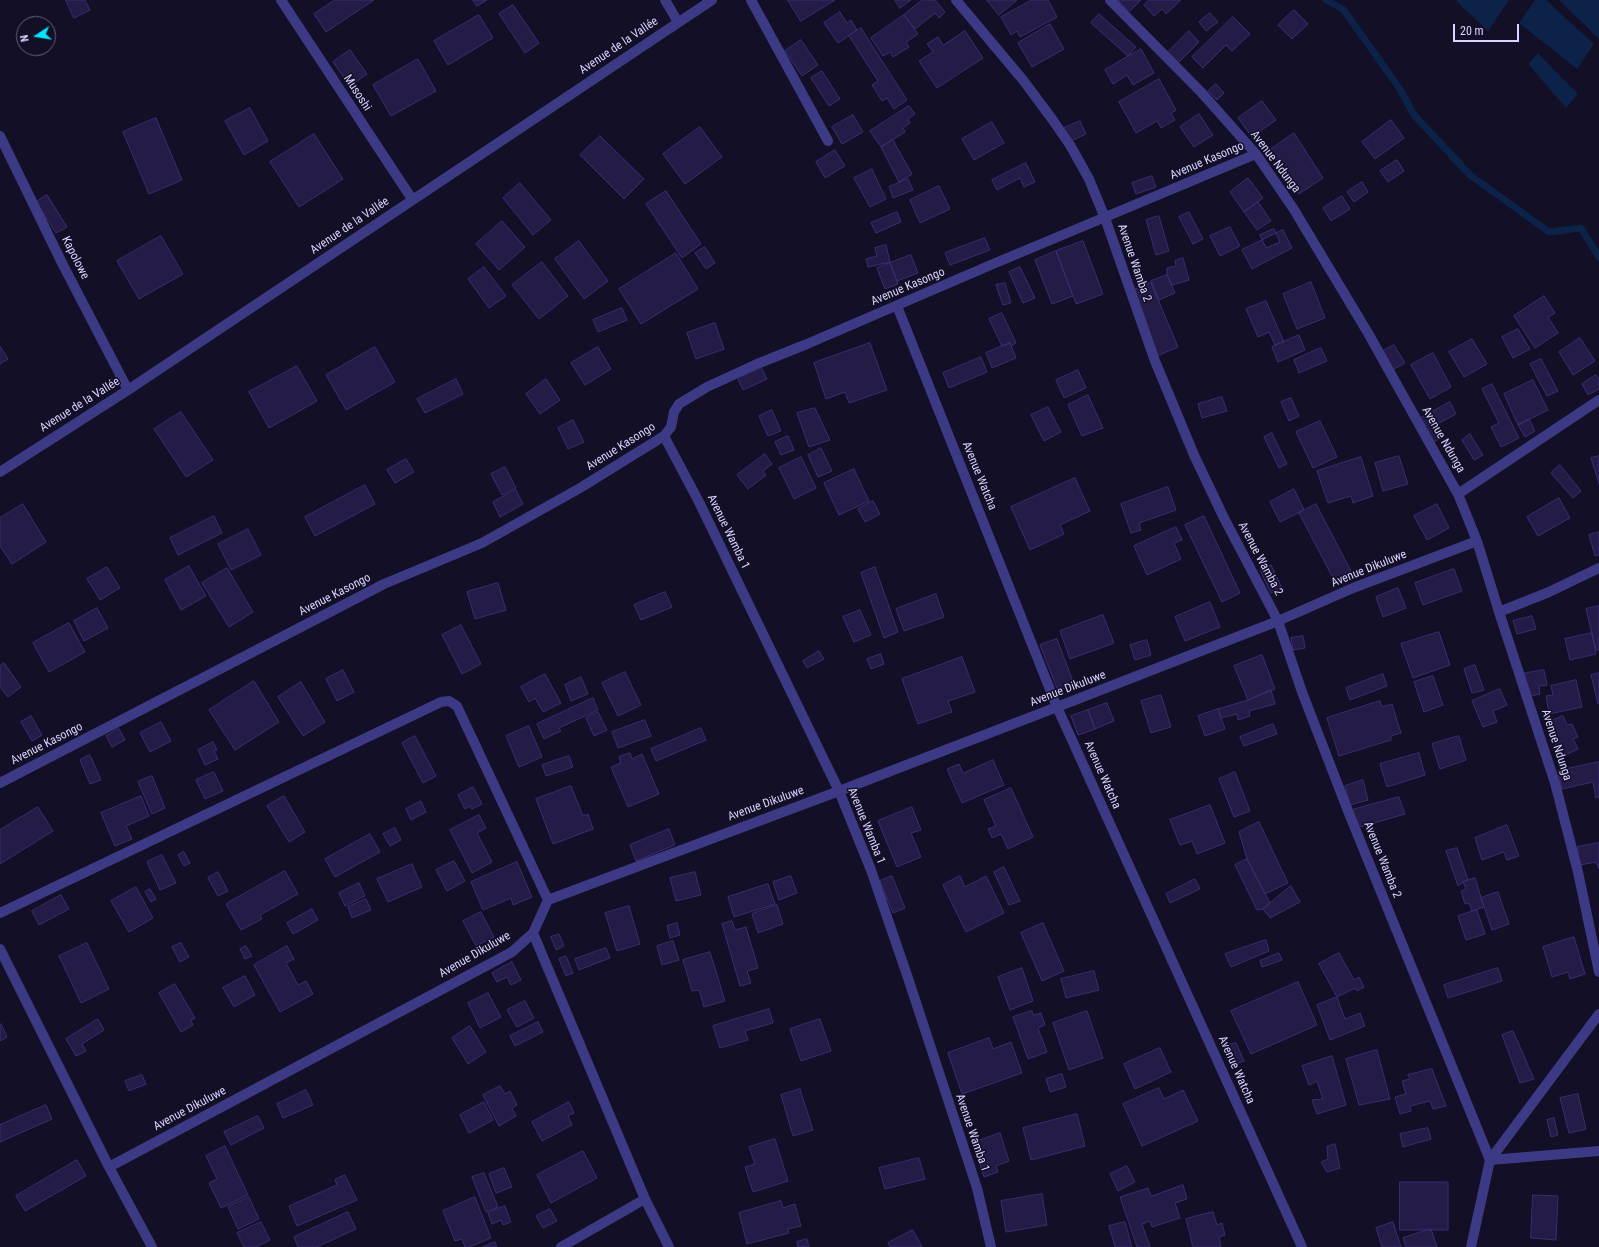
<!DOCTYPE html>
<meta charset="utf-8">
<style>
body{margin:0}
#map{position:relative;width:1599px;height:1247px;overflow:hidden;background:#130f26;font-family:"Roboto Condensed",sans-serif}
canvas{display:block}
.north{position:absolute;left:16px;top:16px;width:40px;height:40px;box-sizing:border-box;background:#130f26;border:1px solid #625e7d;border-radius:50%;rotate:258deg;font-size:11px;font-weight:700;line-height:16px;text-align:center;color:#d9d4ff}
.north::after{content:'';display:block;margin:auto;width:14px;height:18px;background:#00e5ff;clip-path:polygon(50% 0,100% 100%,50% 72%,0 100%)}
.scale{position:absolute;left:1453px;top:24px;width:66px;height:18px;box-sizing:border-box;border:2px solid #d9d4ff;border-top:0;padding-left:5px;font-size:12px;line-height:14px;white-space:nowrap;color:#d9d4ff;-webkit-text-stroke:3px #130f26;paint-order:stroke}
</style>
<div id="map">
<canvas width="1599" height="1247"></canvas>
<div class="north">N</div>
<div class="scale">20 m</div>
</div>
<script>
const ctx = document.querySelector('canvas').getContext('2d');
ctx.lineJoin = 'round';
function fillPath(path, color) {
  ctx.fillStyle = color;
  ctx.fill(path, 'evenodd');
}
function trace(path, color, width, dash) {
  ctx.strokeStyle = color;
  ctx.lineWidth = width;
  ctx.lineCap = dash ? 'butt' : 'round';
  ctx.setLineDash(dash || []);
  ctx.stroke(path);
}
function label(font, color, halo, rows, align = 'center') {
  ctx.font = font + ' "Roboto Condensed",sans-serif';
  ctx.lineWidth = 3;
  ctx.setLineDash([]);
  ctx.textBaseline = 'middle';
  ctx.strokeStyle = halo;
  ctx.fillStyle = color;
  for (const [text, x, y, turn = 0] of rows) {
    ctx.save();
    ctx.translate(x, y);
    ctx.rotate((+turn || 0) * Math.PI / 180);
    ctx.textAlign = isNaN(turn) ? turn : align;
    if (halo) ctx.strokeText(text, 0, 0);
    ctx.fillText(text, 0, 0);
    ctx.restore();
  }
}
const water = new Path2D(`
 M1458 0H1509L1488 31 1456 1Z
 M1535 0H1546L1594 44 1577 69 1519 23Z
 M1559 0H1599V39Z
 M1538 53 1578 94 1566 108 1528 64Z`);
const stream = new Path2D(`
 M1326 0 1343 9 1400 89 1414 115 1470 175 1549 232 1581 228 1599 257`);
const building = new Path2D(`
 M66 0H85L90 10 74 18Z
 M335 0H374L326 32 314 14Z
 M473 0H487L477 6Z
 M788 0H835L801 21Z
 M895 0H911L900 8Z
 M922 0H935L945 12 939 18 935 13 915 29 904 15Z
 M987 0H1017L999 15Z
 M1032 0H1048L1057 17 1020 37 1017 31 1011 35 1001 17Z
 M1118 0H1141L1130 11Z
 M1149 0H1181L1166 14 1162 9 1154 16 1144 5Z
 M513 5 539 43 525 53 499 14Z
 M1294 10 1308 24 1292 39 1278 25Z
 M840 12 847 23 851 20 857 30 838 43 824 23Z
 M1210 13 1218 22 1206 31 1199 22Z
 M1099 14 1136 47 1128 56 1091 23Z
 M479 15 493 38 448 65 434 41Z
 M904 15 918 34 906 42 909 47 893 57 890 52 883 56 871 38Z
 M1233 17 1250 34 1232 51 1226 45 1203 68 1192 57Z
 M1050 24 1064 49 1032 67 1018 43Z
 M861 28 907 100 894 109 887 98 882 101 872 85 878 81 849 36Z
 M965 31 983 58 937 88 919 61 933 52 927 44 938 37 943 45Z
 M1189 31 1199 42 1178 63 1168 52Z
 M801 40 818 65 802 76 785 51Z
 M1141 49 1154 73 1133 85 1127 75 1113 84 1105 70Z
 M350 50 367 74 350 86 333 62Z
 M418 59 436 91 391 116 373 85Z
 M822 71 840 99 829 106 811 78Z
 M1159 79 1176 110 1171 113 1175 120 1161 128 1157 121 1136 133 1119 102Z
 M1216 84 1224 93 1217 100 1208 91Z
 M1262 101 1276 120 1252 137 1238 118Z
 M909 106 915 114 908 119 910 123 903 128 905 132 881 147 870 131Z
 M250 108 268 141 244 155 225 121Z
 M1199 114 1213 135 1194 147 1180 127Z
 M853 115 863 132 842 144 832 127Z
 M156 118 182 180 149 194 123 132Z
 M1391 120 1404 138 1375 159 1362 142Z
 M1080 121 1086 134 1069 142 1062 129Z
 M992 122 1004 143 974 160 962 139Z
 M700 127 722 157 685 184 663 154Z
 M1294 133 1323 178 1299 194 1270 150Z
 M314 134 343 179 299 207 270 162Z
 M600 136 644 179 624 199 580 155Z
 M893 140 912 174 899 182 881 147Z
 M835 150 845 166 825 178 816 162Z
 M1397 160 1404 171 1388 182 1380 171Z
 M1026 163 1035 182 1024 187 1020 178 997 190 992 180Z
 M872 169 886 199 870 207 854 178Z
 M1152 176 1156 187 1136 194 1132 183Z
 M1248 178 1263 198 1244 212 1230 192Z
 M908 179 913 190 893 198 889 187Z
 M1362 182 1368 192 1354 202 1347 192Z
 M520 183 551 220 533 235 503 198Z
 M939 186 950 209 920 223 910 200Z
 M666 191 701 244 682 258 646 204Z
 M47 195 67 227 56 233 36 202Z
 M1342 196 1350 209 1331 221 1323 208Z
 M1258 202 1271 221 1257 230 1244 212Z
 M897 212 901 222 876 233 871 223Z
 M1189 212 1203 239 1193 244 1179 217Z
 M1159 216 1169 251 1156 255 1146 220Z
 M502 221 525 247 499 270 476 244Z
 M1230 227 1240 246 1220 256 1210 236Z
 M1274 229 1280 242 1266 248 1260 235Z
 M1283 230 1292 248 1252 269 1242 250Z
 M161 236 183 274 139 299 117 261Z
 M985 238 990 250 950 265 945 253Z
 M579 241 608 281 584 299 555 259Z
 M1083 241 1103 294 1076 304 1056 251Z
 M886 245 890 262 868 267 866 259 877 256 875 248Z
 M705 247 715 263 706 269 695 253Z
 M1056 251 1073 296 1052 304 1035 260Z
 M676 253 698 289 641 324 619 289Z
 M911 255 918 273 897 281 890 263Z
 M1183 258 1189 280 1172 285 1167 275V268L1176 266 1175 261Z
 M542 262 568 296 539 319 512 285Z
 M890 263 898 284 885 289 877 268Z
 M484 267 506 296 489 308 468 279Z
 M1020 267 1035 298 1023 303 1009 272Z
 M1167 275 1175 293 1159 300 1151 281Z
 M1311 282 1325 318 1297 329 1283 294Z
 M1005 283 1011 303 1003 305 996 285Z
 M1151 283 1178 347 1157 356 1131 291Z
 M1544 296 1555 313 1548 317 1558 333 1535 348 1514 316Z
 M1266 301 1284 342 1275 345 1269 332 1258 337 1246 309Z
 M622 308 627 320 598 332 593 320Z
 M1002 313 1016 343 1011 346 1010 343 1002 346 989 319Z
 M715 323 724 349 696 359 687 333Z
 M1518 329 1530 349 1513 358 1502 337Z
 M1299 335 1305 350 1278 362 1272 347Z
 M1580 338 1595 361 1573 375 1559 352Z
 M1472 339 1487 364 1464 377 1449 352Z
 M870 343 887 390 849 403 845 392 826 399 814 363Z
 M1010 343 1016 358 992 368 986 353Z
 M1394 345 1405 363 1392 370 1381 352Z
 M0 346 8 359 0 364Z
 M375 347 395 382 346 410 326 375Z
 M598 347 611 369 585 385 571 363Z
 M1321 348 1327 361 1299 373 1294 360Z
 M1433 353 1451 387 1430 399 1411 365Z
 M981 357 987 372 949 388 943 373Z
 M1541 359 1558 391 1547 396 1530 364Z
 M297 366 317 401 269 428 249 392Z
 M761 367 767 379 743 390 737 377Z
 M1078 370 1086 388 1064 398 1056 380Z
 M1596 375 1599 379V389L1588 395 1582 384Z
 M456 379 463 394 425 413 417 399Z
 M546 379 560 400 540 414 526 394Z
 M1533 380 1548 410 1518 425 1504 394Z
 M1492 384 1519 438 1501 447 1491 427 1499 423 1482 389Z
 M1088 395 1103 428 1082 436 1068 405Z
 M1222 397 1227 411 1202 418 1198 404Z
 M1291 398 1299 416 1289 421 1281 402Z
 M1450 402 1456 414 1436 425 1442 437 1432 443 1419 419Z
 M1048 407 1061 432 1044 441 1031 415Z
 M815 408 830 440 809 447 797 413Z
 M772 410 781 431 768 436 759 416Z
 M181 412 213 460 186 477 154 429Z
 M1529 419 1535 431 1525 437 1518 425Z
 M573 420 584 442 568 449 558 428Z
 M1320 421 1337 457 1313 468 1296 432Z
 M1272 433 1287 464 1279 468 1264 437Z
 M1470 434 1483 455 1474 460 1462 440Z
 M788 436 794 450 781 455 775 442Z
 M821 448 832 471 818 477 808 455Z
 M765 454 772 464 763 471 766 475 748 489 737 475Z
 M1399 456 1408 484 1383 491 1375 463Z
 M1599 456V484L1591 458Z
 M801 457 816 488 794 499 779 468Z
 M1361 457 1373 496 1353 503 1351 496 1328 503 1317 471Z
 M406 459 414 472 395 483 387 470Z
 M1560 465 1581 491 1573 498 1551 473Z
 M505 467 516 488 502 495 491 474Z
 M854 469 869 501 839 515 824 483Z
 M1075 478 1090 511 1060 525 1064 534 1030 550 1011 507Z
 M365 485 375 504 315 536 305 517Z
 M1168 487 1176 510 1139 523 1141 530 1131 533 1121 504Z
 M1294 489 1304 510 1280 522 1270 502Z
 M516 490 523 504 500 517 493 502Z
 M1559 498 1570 518 1538 536 1527 517Z
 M873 501 880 514 865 522 858 509Z
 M23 504 46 542 12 564 0 546V518Z
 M1316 504 1351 571 1334 580 1299 513Z
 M1437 504 1449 528 1427 540 1414 516Z
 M214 516 222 533 178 555 170 538Z
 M1204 516 1240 593 1222 602 1185 525Z
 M1176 527 1182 540 1174 543 1181 559 1147 575 1134 546Z
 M248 529 261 555 231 570 218 544Z
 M1599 532V555L1595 556 1589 535Z
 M1271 565 1282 588 1271 593 1260 570Z
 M189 566 206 596 181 610 165 580Z
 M107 567 120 588 100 600 87 579Z
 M875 567 898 632 884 638 861 573Z
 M227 568 253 612 229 627 202 583Z
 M1454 569 1462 591 1423 605 1415 583Z
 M498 583 506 610 475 619 467 592Z
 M1398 588 1406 608 1383 617 1376 597Z
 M665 592 672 607 641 620 634 605Z
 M936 594 944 617 904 631 896 609Z
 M1210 602 1220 627 1185 641 1175 617Z
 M1599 606V650H1596L1586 609Z
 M97 608 108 628 84 641 74 621Z
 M860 610 871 635 854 642 843 617Z
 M1103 615 1114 643 1070 659 1060 631Z
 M1532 616 1536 629 1517 634 1513 621Z
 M69 623 85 652 49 672 33 643Z
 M461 625 481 664 462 674 442 635Z
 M1439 632 1450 665 1413 678 1401 644Z
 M1592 633 1596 654 1570 660 1565 639Z
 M1303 636 1305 648 1293 650 1291 638Z
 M1057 639 1074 684 1058 691 1040 645Z
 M1147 640 1151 655 1135 660 1130 645Z
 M819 651 824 659 807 668 803 661Z
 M881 654 884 664 871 669 867 659Z
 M1262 655 1275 689 1248 700 1234 666Z
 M962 657 975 692 948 701 952 712 918 724 902 679Z
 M4 663 21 687 8 697 0 687V666Z
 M1475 665 1484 690 1472 693 1464 669Z
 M343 670 354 692 337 701 326 679Z
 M1544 670 1547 685 1539 686 1540 694 1527 697 1522 674Z
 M625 672 641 705 618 716 602 683Z
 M1599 673V703L1598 704 1591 675Z
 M545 674 561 703 543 712 535 698 529 702 521 687Z
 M1383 674 1387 686 1350 700 1346 688Z
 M1433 676 1443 705 1424 712 1414 682Z
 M581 677 588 694 571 701 565 685Z
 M1576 680 1582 707 1549 714 1546 696 1553 695 1551 686Z
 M254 681 279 722 235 750 209 710Z
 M301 682 325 722 303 736 278 697Z
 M1500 689 1507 705 1493 711 1497 722 1483 727 1472 701Z
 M1271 690 1275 704 1249 711 1250 716 1238 720 1237 714 1221 718 1218 709 1248 700Z
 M1161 695 1171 727 1151 733 1141 701Z
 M593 698 598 710 559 728 561 731 544 739 537 724Z
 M1380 701 1382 707 1392 704 1401 733 1391 736V740L1339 756 1327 718Z
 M1107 703 1114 721 1095 729 1088 710Z
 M1218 709 1225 729 1205 736 1198 716Z
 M1088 710 1095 729 1078 735 1071 716Z
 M598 712 607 730 594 736 586 718Z
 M31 716 42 735 32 741 21 722Z
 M1563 716 1567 725 1572 724 1578 737 1573 739 1578 749 1561 757 1546 723Z
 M645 720 651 736 618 748 612 732Z
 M161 722 171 741 150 752 140 733Z
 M1273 724 1277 734 1244 746 1240 737Z
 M529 726 542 757 519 767 506 736Z
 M701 728 706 740 656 761 651 749Z
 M119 729 125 740 112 747 106 736Z
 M415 736 436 776 423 783 402 743Z
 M1459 736 1466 760 1440 769 1432 744Z
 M213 742 217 750 214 751 218 759 205 765 198 750Z
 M630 753 632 759 642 754 659 794 628 807 611 767 621 763 619 757Z
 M1419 753 1425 775 1387 787 1380 764Z
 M90 755 101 780 90 784 80 760Z
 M569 756 573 767 546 776 542 765Z
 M993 760 1004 785 962 803 947 769 959 764 963 773Z
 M1599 762V797L1596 798 1593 782 1562 789 1558 771Z
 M214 772 223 791 205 799 196 780Z
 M1235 772 1250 811 1234 817 1219 779Z
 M152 776 165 808 152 814 138 782Z
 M1363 780 1368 800 1350 805 1345 786Z
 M571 786 583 816 588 814 593 829 553 844 536 799Z
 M473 787 482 804 472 809 470 806 465 809 458 795Z
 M1011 788 1033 837 1008 849 1001 834 992 838 988 829 996 826 984 800Z
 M141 796 149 816 126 826 132 839 115 846 101 813Z
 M284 796 305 832 289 842 267 806Z
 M1399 797 1405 814 1357 828 1352 810Z
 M421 801 426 812 411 820 406 809Z
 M1210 805 1225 843 1197 854 1192 841 1180 845 1170 820Z
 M38 807 53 831 0 864V830Z
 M912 807 921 830 911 833 921 857 897 867 878 821Z
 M479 815 486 828 477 833 492 862 472 873 450 830Z
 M1259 822 1288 883 1265 894 1247 859 1239 832Z
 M1507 825 1519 856 1507 860 1504 852 1482 860 1475 838Z
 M395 828 401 840 390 846 383 834Z
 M669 829 675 845 636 861 630 845Z
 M370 834 380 852 335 877 325 859Z
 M1599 843V869L1596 862 1580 865 1577 847Z
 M1457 848 1468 880 1463 882 1458 886 1446 851Z
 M184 852 190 863 184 866 178 855Z
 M162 855 176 883 160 890 147 862Z
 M1247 859 1270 903 1263 909 1257 910 1235 865Z
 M454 861 465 881 447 891 436 870Z
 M517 862 532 897 513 905 511 898 483 910 471 882Z
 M412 864 422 887 388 902 377 879Z
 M1004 867 1020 901 1009 905 994 872Z
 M285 871 298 894 260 915 262 919 241 930 226 904Z
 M218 872 228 891 218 896 208 878Z
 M695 872 701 895 676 901 670 878Z
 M791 876 797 893 779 900 773 882Z
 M892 876 905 908 893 913 880 881Z
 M960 876 965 887 986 876 1004 913 966 932 943 885Z
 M1475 878 1484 907 1472 911 1469 903 1465 904 1461 891 1466 889 1463 882Z
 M1195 879 1200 889 1170 903 1166 894Z
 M359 883 365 896 345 906 339 893Z
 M768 884 775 904 734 917 728 897Z
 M1291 886 1300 902 1270 918 1263 909Z
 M136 887 153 918 129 932 111 901Z
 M150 889 156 899 151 902 145 892Z
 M1498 892 1509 924 1492 930 1481 898Z
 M61 895 69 909 39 925 32 911Z
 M366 899 371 910 352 918 348 907Z
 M777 905 783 924 758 933 752 914Z
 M629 906 640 944 617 951 605 913Z
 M312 909 318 920 293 934 287 923Z
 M1477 910 1485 934 1466 940 1458 916Z
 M481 912 494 937 476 946 463 921Z
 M732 921 735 930 746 927 758 968 747 971 751 983 740 986 722 924Z
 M677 923 680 935 670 938 667 926Z
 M1043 923 1064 971 1042 981 1021 933Z
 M559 934 564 946 556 950 551 937Z
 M1574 937 1585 974 1570 979 1568 972 1552 977 1543 947Z
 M1266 940 1269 951 1231 967 1225 954Z
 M673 941 679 960 662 965 657 946Z
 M87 943 109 989 81 1003 59 956Z
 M181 943 189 957 180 962 172 947Z
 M246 946 252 956 245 959 240 949Z
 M287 946 294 959 286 963 298 985 306 981 313 994 280 1012 254 965Z
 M606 948 610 958 579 970 575 959Z
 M710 952 725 1001 704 1007 699 990 692 991 683 960Z
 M1279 953 1282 960 1262 967 1260 961Z
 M1339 953 1354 980 1359 977 1364 987 1357 991 1355 988 1337 997 1319 964Z
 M566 956 573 973 566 976 559 959Z
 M512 962 521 980 511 985 507 977 497 982 492 973Z
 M1022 968 1033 1001 1010 1010 998 977Z
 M1498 968 1502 981 1448 998 1444 985Z
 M1094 971 1099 990 1066 998 1061 979Z
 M245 976 255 995 234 1007 223 988Z
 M1298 982 1317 1025 1251 1054 1231 1011Z
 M175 984 195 1018 191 1020 193 1025 181 1032 159 993Z
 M488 993 501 1017 480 1028 468 1003Z
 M1337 997 1345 1019 1360 1013 1365 1026 1330 1040 1317 1005Z
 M525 1001 534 1018 517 1027 507 1010Z
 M769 1009 773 1023 745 1031 748 1040 720 1048 713 1026Z
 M1032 1011 1033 1015 1041 1013 1045 1025 1038 1028 1047 1052 1028 1059 1013 1017Z
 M1087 1011 1103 1058 1069 1070 1053 1023Z
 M98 1019 104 1030 82 1044 86 1051 76 1056 66 1039Z
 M820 1019 831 1051 801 1061 790 1029Z
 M538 1022 543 1032 515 1046 510 1036Z
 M1 1024 7 1037 0 1041V1025Z
 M470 1026 486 1052 468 1064 452 1038Z
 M1513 1031 1534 1079 1520 1083 1502 1035Z
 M989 1038 993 1049 1011 1042 1022 1073 962 1094 948 1053Z
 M1236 1043 1244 1061 1230 1066 1224 1046Z
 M1160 1048 1171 1072 1135 1089 1124 1064Z
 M1377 1050 1390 1099 1359 1105 1346 1059Z
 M1332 1056 1346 1105 1317 1114 1312 1100 1323 1099 1317 1081 1309 1085 1302 1066Z
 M1432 1069 1446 1106 1433 1109 1430 1101 1410 1106 1411 1111 1400 1114 1395 1097 1406 1094 1402 1081 1410 1079 1408 1075Z
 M1062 1074 1066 1087 1050 1092 1046 1079Z
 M142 1075 146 1084 129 1091 125 1081Z
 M500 1086 505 1094 510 1091 517 1105 512 1108 516 1116 499 1126 483 1095Z
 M1159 1088 1164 1099 1183 1090 1198 1121 1142 1146 1123 1104Z
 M800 1089 813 1130 793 1136 781 1095Z
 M306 1090 313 1105 283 1118 277 1104Z
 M1578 1094 1586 1129 1569 1133 1560 1098Z
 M484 1102 493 1120 469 1133 460 1115Z
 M569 1102 574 1113 568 1116 572 1125 542 1141 532 1122Z
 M46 1105 52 1119 0 1142V1125Z
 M1077 1114 1085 1146 1031 1160 1023 1128Z
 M258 1116 264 1128 231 1145 224 1132Z
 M1554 1118 1558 1135 1551 1137 1547 1120Z
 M1428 1128 1431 1139 1403 1147 1400 1134Z
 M1000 1133 1009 1161 996 1166 998 1172 984 1177 973 1143Z
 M775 1139 788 1181 753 1192 745 1167 755 1164 749 1147Z
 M1335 1144 1340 1168 1327 1172 1321 1162 1328 1159 1327 1147Z
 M225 1146 248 1195 221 1208 209 1183 217 1179 206 1156Z
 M583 1151 597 1178 551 1203 537 1175Z
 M919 1158 925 1179 885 1189 879 1168Z
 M77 1160 86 1176 25 1211 16 1196Z
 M1127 1166 1135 1182 1118 1191 1110 1174Z
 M504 1168 512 1187 496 1193 489 1174Z
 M484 1173 498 1207 486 1212 472 1177Z
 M345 1175 357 1200 297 1226 289 1206 337 1185 335 1180Z
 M1400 1182H1448V1230H1400Z
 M1183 1185 1187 1199 1175 1203 1180 1218 1152 1227 1150 1221 1142 1224 1150 1247H1137L1120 1197 1148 1188 1151 1196Z
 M1042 1194 1047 1225 1006 1232 1001 1201Z
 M1533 1195 1558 1196 1556 1240 1531 1238Z
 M249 1197 259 1219 238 1229 228 1207Z
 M475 1197 491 1238 469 1247H465L462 1239 455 1241 443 1211Z
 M781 1201 783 1208 795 1204 801 1226 788 1229 789 1233 747 1244 739 1213Z
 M505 1206 511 1222 503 1225 501 1220 492 1224 488 1213Z
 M550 1209 557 1221 543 1228 536 1216Z
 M348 1212 356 1229 317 1247H298L294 1237Z
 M1213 1212 1217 1225 1222 1223 1225 1235 1219 1237 1221 1247H1193L1186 1219Z
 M261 1222 270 1240 256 1247H244L237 1233Z
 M1125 1222 1132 1247H1115L1109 1226Z
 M1393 1222 1401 1247H1382L1376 1228Z
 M1431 1229 1437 1247H1406L1403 1238Z
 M913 1230 922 1247H890L888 1243Z
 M807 1239 809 1247H798L797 1242Z
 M495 1242 497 1247H483Z`);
const lane = new Path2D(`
 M1499 612 1549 592 1599 568`);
const street = new Path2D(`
 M281 0 412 199
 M665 0 678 22
 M751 0 828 141
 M956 0 1023 80 1052 119 1070 145 1089 179 1105 218 1155 361 1194 455 1224 518 1278 621 1302 692 1348 811 1490 1160 1599 1151
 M1110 0 1201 92 1256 154 1293 208 1368 333 1458 494 1477 541 1499 612 1555 783 1578 872 1599 972
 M0 136 63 265 128 390
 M897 306 1057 707 1302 1247
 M664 436 699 502 839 791 871 870 908 978 977 1188 991 1247
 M0 472 128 390 712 0
 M1458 494 1599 400
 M0 783 384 584 482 543 580 488 664 436 671 427 674 412 679 404 707 387 757 364 807 344 993 264 1256 154
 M0 913 441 702 449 701 457 706 548 900
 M533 933 645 1199 669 1247
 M0 949 109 1167 152 1247
 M109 1167 512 952 533 933 548 900 839 791 1057 707 1278 621 1353 588 1477 541
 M561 1247 645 1199
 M1471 1247 1490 1160 1599 1014`);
const streetNames = [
 ["Avenue de la Vallée",619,46,-34],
 ["Musoshi",357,93,57],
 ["Avenue Kasongo",1207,161,-23],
 ["Avenue Ndunga",1275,162,53],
 ["Avenue de la Vallée",350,226,-34],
 ["Kapolowe",75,258,63],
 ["Avenue Wamba 2",1134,263,71],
 ["Avenue Kasongo",908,287,-23],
 ["Avenue de la Vallée",80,405,-32],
 ["Avenue Ndunga",1443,440,60],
 ["Avenue Kasongo",621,447,-32],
 ["Avenue Watcha",979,476,68],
 ["Avenue Wamba 1",728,532,64],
 ["Avenue Wamba 2",1260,559,62],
 ["Avenue Dikuluwe",1369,569,-22],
 ["Avenue Kasongo",335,595,-27],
 ["Avenue Dikuluwe",1068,689,-21],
 ["Avenue Kasongo",47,744,-27],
 ["Avenue Ndunga",1556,745,72],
 ["Avenue Watcha",1102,775,66],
 ["Avenue Dikuluwe",766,804,-20],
 ["Avenue Wamba 1",866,826,68],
 ["Avenue Wamba 2",1382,860,68],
 ["Avenue Dikuluwe",475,955,-30],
 ["Avenue Watcha",1236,1070,66],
 ["Avenue Dikuluwe",190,1109,-28],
 ["Avenue Wamba 1",972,1133,71]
];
fillPath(water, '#0c2248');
trace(stream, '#0c2248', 7);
fillPath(building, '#241b47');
trace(building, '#3b2d73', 1);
trace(lane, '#3d3a85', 10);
trace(street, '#3d3a85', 10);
label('12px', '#d9d4ff', '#130f26', streetNames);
</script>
